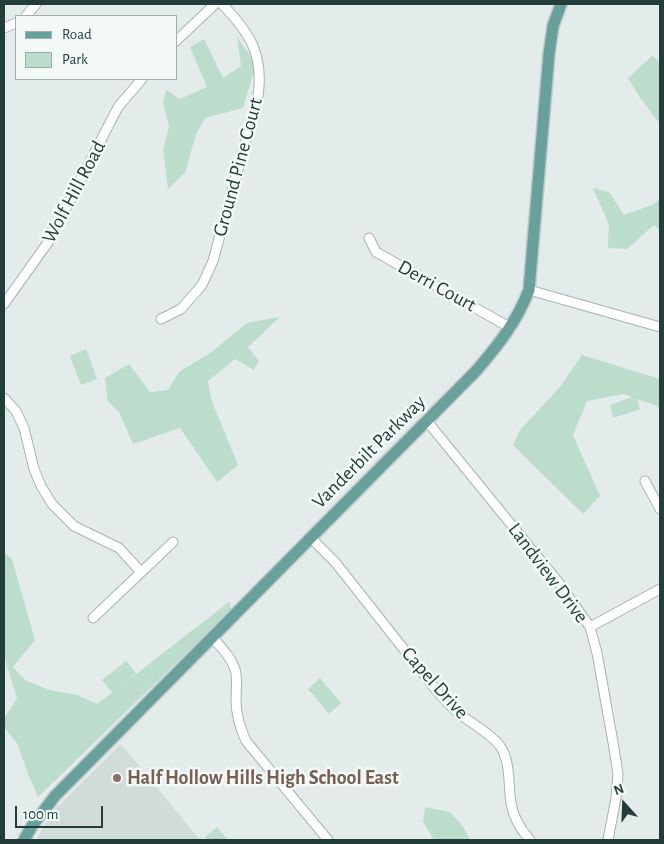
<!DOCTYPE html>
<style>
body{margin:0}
#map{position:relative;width:664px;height:844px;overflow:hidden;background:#e3ecea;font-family:"Alegreya Sans",sans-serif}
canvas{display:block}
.frame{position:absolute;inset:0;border:5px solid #233d3b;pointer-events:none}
.legend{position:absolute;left:15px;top:15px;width:162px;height:65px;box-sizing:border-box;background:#f3f9f7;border:1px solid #a0aeac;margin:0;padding:6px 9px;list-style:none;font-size:15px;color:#233d3b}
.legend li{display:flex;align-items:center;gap:10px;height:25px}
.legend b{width:25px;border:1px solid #a0aeac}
.north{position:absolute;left:599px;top:779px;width:50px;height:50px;-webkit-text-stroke:4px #f3f9f7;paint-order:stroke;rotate:340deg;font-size:14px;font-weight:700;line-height:20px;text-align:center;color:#233d3b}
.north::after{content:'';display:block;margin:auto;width:18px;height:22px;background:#233d3b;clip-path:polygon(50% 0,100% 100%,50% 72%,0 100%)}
.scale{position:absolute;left:15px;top:806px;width:88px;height:22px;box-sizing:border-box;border:2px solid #233d3b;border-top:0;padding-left:6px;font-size:15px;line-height:18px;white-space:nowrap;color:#233d3b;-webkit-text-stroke:4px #f3f9f7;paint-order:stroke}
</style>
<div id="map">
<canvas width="664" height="844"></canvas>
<div class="frame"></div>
<ul class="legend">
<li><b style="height:6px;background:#68a19c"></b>Road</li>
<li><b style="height:14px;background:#bcddcb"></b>Park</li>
</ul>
<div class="north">N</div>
<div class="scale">100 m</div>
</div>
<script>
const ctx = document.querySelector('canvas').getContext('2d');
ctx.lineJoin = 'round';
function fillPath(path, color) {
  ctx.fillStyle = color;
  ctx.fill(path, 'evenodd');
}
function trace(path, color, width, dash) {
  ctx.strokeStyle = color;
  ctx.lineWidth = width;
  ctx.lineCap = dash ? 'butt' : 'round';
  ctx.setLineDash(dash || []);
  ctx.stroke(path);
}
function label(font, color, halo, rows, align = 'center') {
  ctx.font = font + ' "Alegreya Sans",sans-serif';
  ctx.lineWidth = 5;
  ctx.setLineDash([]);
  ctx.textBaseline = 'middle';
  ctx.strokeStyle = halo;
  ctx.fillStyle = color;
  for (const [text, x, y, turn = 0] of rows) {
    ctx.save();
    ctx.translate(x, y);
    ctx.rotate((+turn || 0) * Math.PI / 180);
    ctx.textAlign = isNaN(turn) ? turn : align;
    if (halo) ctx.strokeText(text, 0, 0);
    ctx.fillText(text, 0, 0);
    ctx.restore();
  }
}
const built = new Path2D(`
 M121 744 200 840H36L51 813Z`);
const green = new Path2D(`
 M237 37 256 64 243 108 205 118 196 134 185 173 168 189 163 149 169 127 163 102 166 90 180 99 207 87 190 47 204 39 223 78 241 66Z
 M653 55 660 64V124L641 99 628 78Z
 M593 188 610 193 624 215 652 205 660 199V230L654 225 627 249 608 248 609 225Z
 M280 317 248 347 259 361 254 370 235 359 208 381 211 399 238 465 217 482 180 428 133 444 119 412 108 401 105 378 129 364 150 392 168 390 179 372 210 353 247 323Z
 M86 349 97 379 81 385 70 356Z
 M582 355 660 379V410L657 406 637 399 640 409 613 418 610 405 632 397 624 394 587 401 573 435 600 496 583 514 513 445 520 430 560 387Z
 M4 552 12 559 35 640 13 667 25 680 49 690 77 695 97 704 112 693 102 680 126 661 136 673 122 685 230 601 231 610 38 797 28 774 18 745 4 727 5 717 17 698 4 656Z
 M320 678 341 703 329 714 308 689Z
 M425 807 450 812 464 828 470 840H434L423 822Z
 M217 827 228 840H208L205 837Z`);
const minor = new Path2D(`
 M26 16 36 4
 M4 28 16 23
 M176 41 215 4
 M369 238 376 252 511 328
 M529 290 660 327
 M4 304 49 241 118 107 142 79
 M161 319 181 309 202 285 213 261 258 96C264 55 250 33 222 4
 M4 398 16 411 24 428 34 469 41 486 52 504 74 526 119 548 141 572
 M426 420 559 583 590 627 597 653 614 748 618 774 616 798 608 840
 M645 481 660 509
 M311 538 335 562 436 690C442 697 448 704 455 710 469 723 489 731 500 746 511 762 508 785 511 803 513 816 521 830 530 840
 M93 618 173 542
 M590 627 660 589
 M212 637C221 647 230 656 235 669 238 679 236 689 236 700 236 715 240 728 246 741L328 840`);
const major = new Path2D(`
 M24 840 32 826 55 796 476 371C499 344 516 323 529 290L549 54 553 26 561 4`);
const markers = [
 [117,778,5,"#8d6e63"]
];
const streetNames = [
 ["Ground Pine Court",238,167,-75],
 ["Wolf Hill Road",74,192,-62],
 ["Derri Court",437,286,29],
 ["Vanderbilt Parkway",369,452,-45],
 ["Landview Drive",548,573,53],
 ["Capel Drive",435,683,48]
];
const educationNames = [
 ["Half Hollow Hills High School East",127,778]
];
fillPath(built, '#d1dcd9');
fillPath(green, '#bcddcb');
trace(minor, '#a6b4b2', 11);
trace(major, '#c1c9c8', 14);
trace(minor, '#fff', 9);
trace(major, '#68a19c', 11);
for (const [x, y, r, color] of markers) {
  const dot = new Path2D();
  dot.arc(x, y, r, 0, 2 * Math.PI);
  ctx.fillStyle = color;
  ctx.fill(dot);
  trace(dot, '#f3f9f7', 2);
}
label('20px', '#233d3b', '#f3f9f7', streetNames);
label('bold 20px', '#785e54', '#f3f9f7', educationNames, 'left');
</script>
